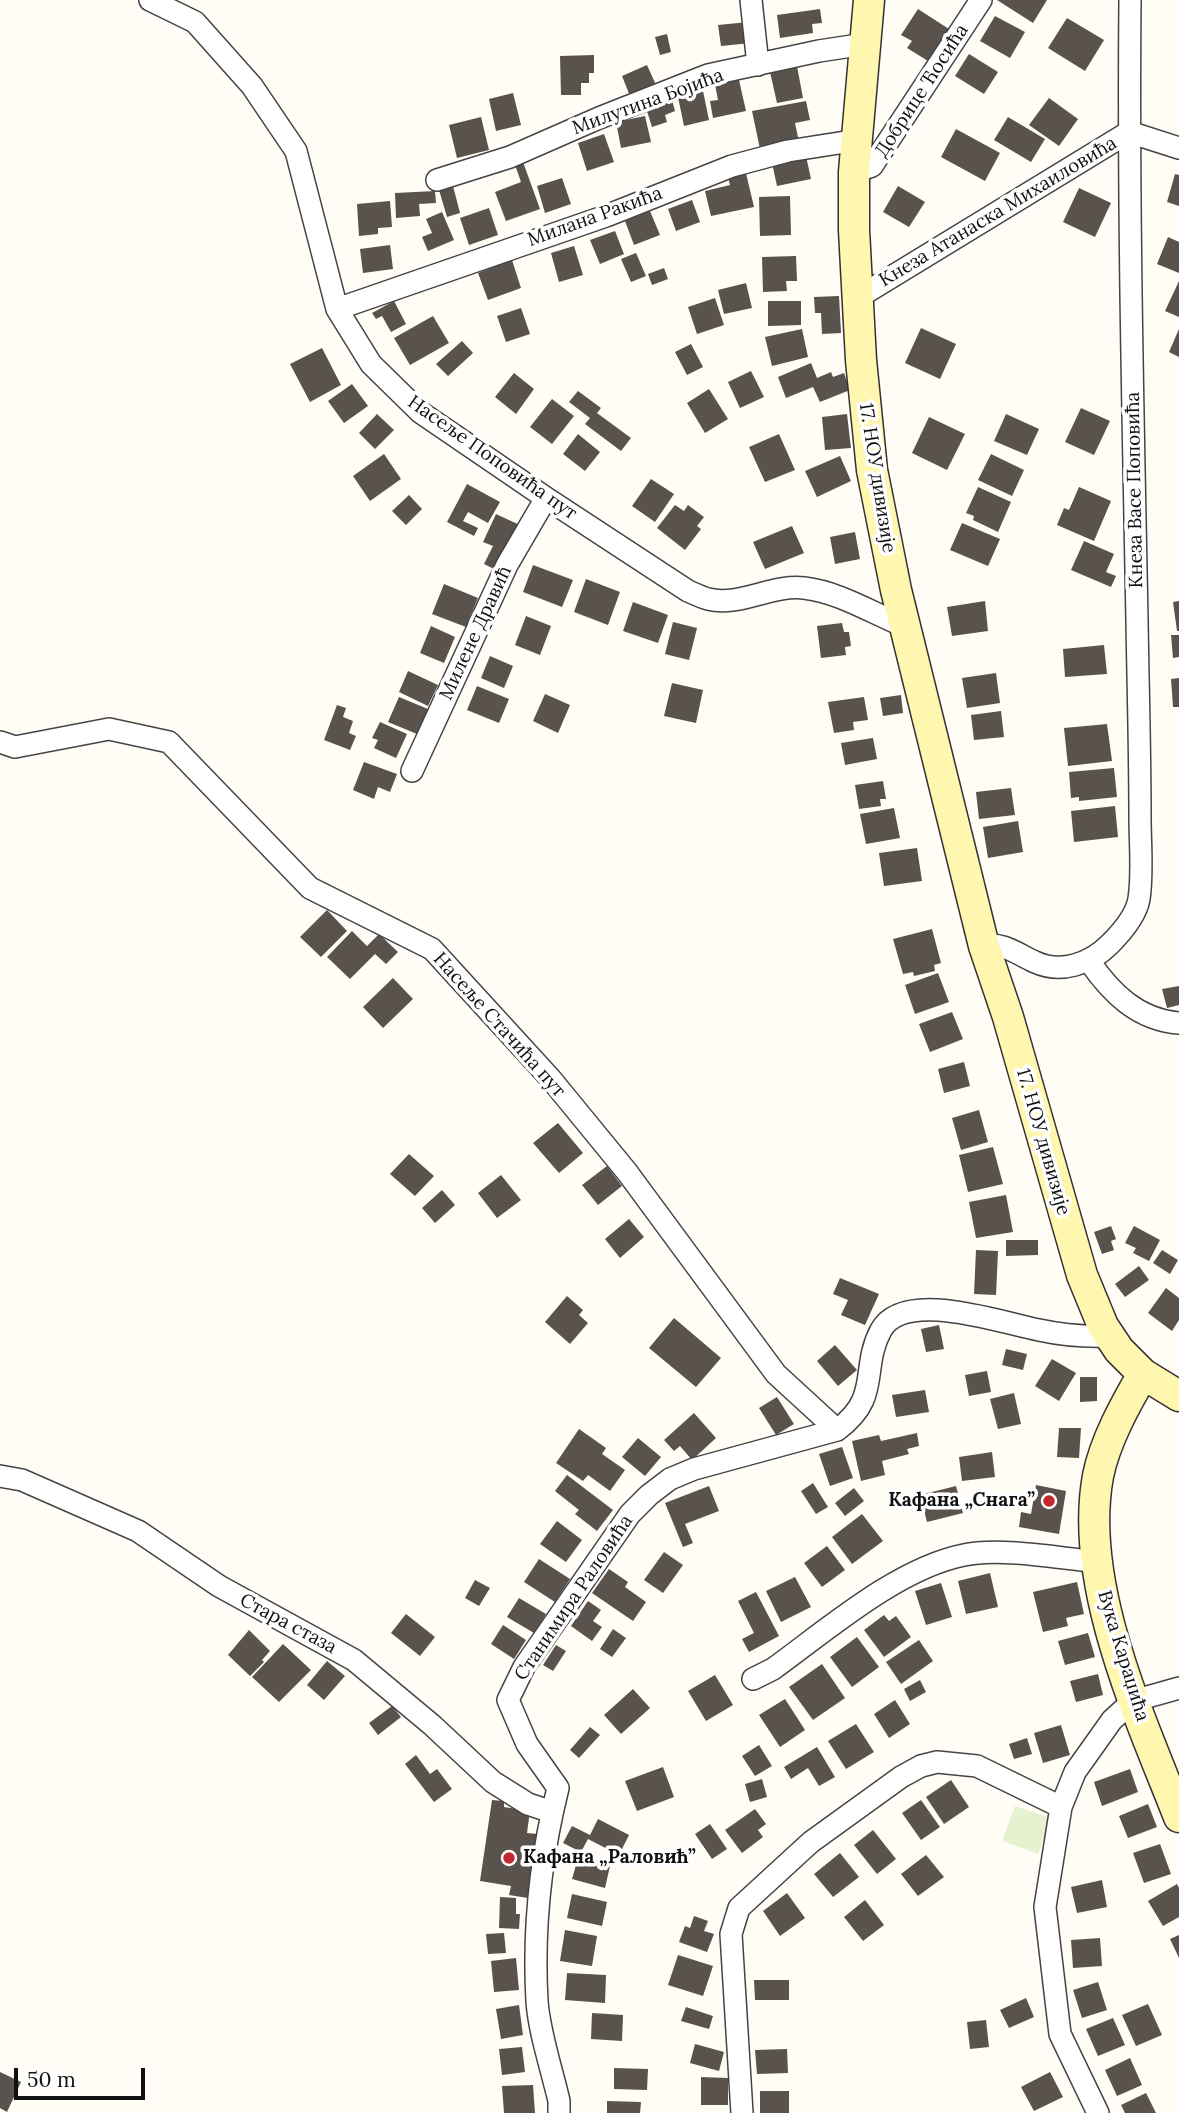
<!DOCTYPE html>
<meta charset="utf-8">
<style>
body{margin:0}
#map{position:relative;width:1179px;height:2113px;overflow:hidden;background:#fffdf5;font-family:Lora,serif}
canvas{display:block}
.scale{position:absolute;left:14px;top:2068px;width:131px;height:32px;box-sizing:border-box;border:4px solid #111;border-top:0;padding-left:9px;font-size:21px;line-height:24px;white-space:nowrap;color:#111;-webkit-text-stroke:5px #fff;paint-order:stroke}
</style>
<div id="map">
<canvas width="1179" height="2113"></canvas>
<div class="scale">50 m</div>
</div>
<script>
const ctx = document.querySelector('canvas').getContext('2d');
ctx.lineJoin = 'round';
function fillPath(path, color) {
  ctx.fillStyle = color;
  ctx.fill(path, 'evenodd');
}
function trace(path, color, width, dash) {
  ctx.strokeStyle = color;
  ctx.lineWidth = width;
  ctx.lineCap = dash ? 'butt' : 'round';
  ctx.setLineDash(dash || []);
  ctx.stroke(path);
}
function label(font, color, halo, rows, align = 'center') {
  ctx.font = font + ' Lora,serif';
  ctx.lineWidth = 7;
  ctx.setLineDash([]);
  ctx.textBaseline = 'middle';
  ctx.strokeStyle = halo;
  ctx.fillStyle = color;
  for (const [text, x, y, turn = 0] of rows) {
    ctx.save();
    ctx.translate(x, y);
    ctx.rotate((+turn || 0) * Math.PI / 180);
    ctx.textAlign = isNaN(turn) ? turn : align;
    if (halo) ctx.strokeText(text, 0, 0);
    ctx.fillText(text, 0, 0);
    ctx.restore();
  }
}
const pitch = new Path2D(`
 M1015 1806 1051 1818 1038 1854 1002 1841Z`);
const building = new Path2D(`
 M997 0H1047L1033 23Z
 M820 9 822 23 812 24 813 33 780 38 777 15Z
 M918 9 949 29 928 61 907 48 912 41 901 35Z
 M995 16 1025 32 1010 58 980 41Z
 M1067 18 1104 40 1085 71 1048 48Z
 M748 22 751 43 721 46 718 25Z
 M667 34 671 52 660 55 655 37Z
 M969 54 998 72 984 94 955 76Z
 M594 55V73H589V83H581V95H561L560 56Z
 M647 65 656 85 630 96 622 76Z
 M797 66 803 98 777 103 770 72Z
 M739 80 746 111 713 118 710 101 718 100 715 85Z
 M703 91 709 120 684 126 678 97Z
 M513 93 521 125 496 131 489 99Z
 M1049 98 1078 119 1059 146 1029 125Z
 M672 100 675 111 665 115 667 122 652 127 646 108Z
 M806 101 810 120 795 123 799 142 760 149 752 111Z
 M645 116 651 142 621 148 616 122Z
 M481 117 489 150 457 158 449 125Z
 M1008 117 1045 139 1031 162 994 140Z
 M956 129 1000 153 985 181 941 157Z
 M604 134 614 162 587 171 578 143Z
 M806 156 811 179 777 186 772 163Z
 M523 162 540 209 506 221 495 192 521 182 515 165Z
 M745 169 754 207 711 216 705 191 730 185 727 173Z
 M1175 174 1179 175V206L1167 202Z
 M562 178 571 204 545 213 537 186Z
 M453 186 460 213 447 217 439 190Z
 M898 186 925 202 909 227 883 212Z
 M1079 188 1111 203 1095 237 1063 222Z
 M435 191 436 203 419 204 420 216 396 218 395 193Z
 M790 196 791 235 760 236 759 197Z
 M692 200 700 222 676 231 668 209Z
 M390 201 392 227 378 228V234L359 236 357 204Z
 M489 208 498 235 469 245 460 218Z
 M650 211 660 235 634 245 625 221Z
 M442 212 454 240 428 251 422 237 432 233 426 219Z
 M615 231 624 254 600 264 590 240Z
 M1168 237 1179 242V273L1157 264Z
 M390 245 393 269 363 273 360 249Z
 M574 246 583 275 559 282 551 253Z
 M636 253 646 276 631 282 621 259Z
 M796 256 797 281H786L787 291 763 292 762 257Z
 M512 260 521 288 488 300 478 273Z
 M664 268 668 279 652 285 648 274Z
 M1179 281V317L1165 311Z
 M746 283 752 308 724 314 718 290Z
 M839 296 841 333 822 334 821 313H815L814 297Z
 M715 298 724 325 697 334 688 307Z
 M394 301 406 324 391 332 382 316 376 319 372 313Z
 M768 301H801V325L768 326Z
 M521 308 530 334 506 342 497 316Z
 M433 316 449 343 410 365 394 338Z
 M921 328 956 344 940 379 905 363Z
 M802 329 808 357 772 366 765 337Z
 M1179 329V357L1169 352Z
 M462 341 473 353 448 376 436 364Z
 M691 344 703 367 687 375 675 352Z
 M322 348 341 385 310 402 290 364Z
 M811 363 817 378 831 372 833 377 844 373 850 390 820 402 813 387 786 398 778 377Z
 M751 371 764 397 740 408 728 382Z
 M514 373 534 389 516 414 495 397Z
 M352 384 368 406 344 423 328 401Z
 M709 389 728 419 705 433 687 403Z
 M578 391 601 408 597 413 631 438 621 451 585 424 590 418 569 402Z
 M552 399 574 416 552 444 530 427Z
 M1081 408 1110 421 1094 455 1065 442Z
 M377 414 394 430 375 449 359 433Z
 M847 414 851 448 825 450 822 417Z
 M1006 414 1039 429 1027 455 994 441Z
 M929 417 965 434 947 470 912 453Z
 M578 434 600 452 585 471 563 454Z
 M779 434 795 470 765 482 749 447Z
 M384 454 401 479 370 501 353 476Z
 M991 454 1024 470 1012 496 978 480Z
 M840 456 851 481 817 497 805 471Z
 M651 479 674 494 655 522 632 506Z
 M467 484 500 502 488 523 468 512 463 521 478 528 474 536 447 522Z
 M978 487 1011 502 998 532 973 520 974 516 966 513Z
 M1079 487 1111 501 1094 541 1057 525 1064 508 1069 510Z
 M409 495 422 509 406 525 392 511Z
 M675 505 684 511 688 505 704 517 697 526 701 529 685 550 657 528Z
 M496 514 524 527 502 573 484 564 493 546 483 542Z
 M962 523 1000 539 988 566 950 550Z
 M792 526 804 553 765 569 753 542Z
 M855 532 860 559 835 564 830 537Z
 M1084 541 1114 554 1106 572 1116 576 1111 587 1071 570Z
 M533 565 573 580 562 607 523 592Z
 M586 579 620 592 608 625 574 612Z
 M444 584 478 598 466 627 432 614Z
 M985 601 988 631 952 636 947 607Z
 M1179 601V631H1177L1173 602Z
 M633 602 668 615 658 643 623 631Z
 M526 616 551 626 540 655 515 645Z
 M673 622 697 628 689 660 665 654Z
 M842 623 844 632H849L851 646 845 647 846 655 821 658 817 626Z
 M431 626 455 637 444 663 420 653Z
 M1171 635H1179V657L1173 658Z
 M1104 645 1107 674 1065 677 1063 649Z
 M490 656 513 666 504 688 481 678Z
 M408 671 438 685 428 706 399 692Z
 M996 673 1000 703 967 708 962 678Z
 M1179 678V707H1173L1171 679Z
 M672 683 703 690 696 723 664 716Z
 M477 686 509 699 499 723 467 710Z
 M545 694 570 705 558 733 533 721Z
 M901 695 903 713 883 716 880 698Z
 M399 697 428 709 417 734 388 722Z
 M864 697 868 720 853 722 854 730 834 733 828 702Z
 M337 705 346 708 343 717 353 721 349 733 356 736 350 750 324 740Z
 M1001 711 1004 737 974 740 971 715Z
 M380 722 407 734 396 758 374 748 378 740 372 738Z
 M1107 724 1112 761 1068 766 1064 728Z
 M873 738 877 759 845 765 841 743Z
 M364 762 397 774 390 792 378 787 374 799 353 790Z
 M1114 768 1117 797 1079 801V797L1071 798 1069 772Z
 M883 781 886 799H880L881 806 859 809 855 785Z
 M1011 788 1015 815 979 819 976 792Z
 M1115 806 1118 837 1074 842 1071 811Z
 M894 808 900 838 866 844 860 814Z
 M1018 821 1023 852 988 858 983 827Z
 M917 848 922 881 884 886 879 853Z
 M327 910 347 931 321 957 300 937Z
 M932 929 941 963 934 965 935 971 914 976 913 972 903 974 893 939Z
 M352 931 367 946 379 934 398 952 386 964 375 954 350 979 327 957Z
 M938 973 949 1002 915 1014 905 985Z
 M393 978 413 999 383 1028 363 1007Z
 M1179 986V1005L1167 1008 1162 989Z
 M952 1012 963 1039 930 1052 919 1024Z
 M964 1062 970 1086 944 1093 938 1069Z
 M979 1110 988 1142 961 1150 952 1118Z
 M558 1123 583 1153 559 1173 533 1143Z
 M993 1147 1003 1184 968 1192 959 1155Z
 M409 1154 434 1176 415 1196 390 1174Z
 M607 1166 622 1186 598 1205 582 1185Z
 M501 1175 521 1200 497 1218 478 1193Z
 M442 1190 455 1205 435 1223 422 1208Z
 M1006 1195 1013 1232 976 1238 969 1202Z
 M629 1219 644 1237 620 1258 605 1239Z
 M1111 1226 1116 1239 1111 1241 1114 1250 1102 1254 1094 1232Z
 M1134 1226 1160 1240 1149 1261 1133 1253 1136 1248 1125 1243Z
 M1006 1240H1038V1255L1006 1256Z
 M976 1250 998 1251 996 1295 974 1294Z
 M1162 1250 1178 1260 1170 1274 1153 1263Z
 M1139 1266 1149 1280 1125 1297 1115 1284Z
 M840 1278 879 1294 865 1325 841 1315 848 1300 833 1294Z
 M1166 1288 1179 1298V1320L1172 1331 1148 1313Z
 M567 1296 583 1310 579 1315 588 1323 570 1344 545 1322Z
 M674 1318 721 1358 696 1387 649 1348Z
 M939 1325 944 1349 926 1352 921 1329Z
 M835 1345 857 1370 838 1386 817 1361Z
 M1006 1349 1027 1354 1023 1370 1002 1365Z
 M1052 1359 1076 1373 1059 1401 1035 1386Z
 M987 1371 991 1392 969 1396 965 1375Z
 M1080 1377H1097V1401L1080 1402Z
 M925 1390 929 1412 896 1417 892 1395Z
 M1014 1393 1021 1424 998 1429 990 1399Z
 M777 1397 794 1424 776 1435 759 1408Z
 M694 1413 716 1438 692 1460 680 1446 674 1451 664 1440Z
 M1059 1428H1081L1079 1458 1057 1457Z
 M579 1429 606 1448 602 1454 625 1470 610 1491 588 1475 583 1481 556 1463Z
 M917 1433 919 1446 907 1449 909 1454 882 1461 885 1475 861 1481 852 1441 879 1435 881 1441Z
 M638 1438 661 1457 645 1476 622 1457Z
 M842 1447 853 1478 830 1486 819 1454Z
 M992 1452 995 1477 962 1481 959 1457Z
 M567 1475 613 1510 597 1531 575 1514 579 1510 555 1491Z
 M813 1483 828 1507 816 1514 801 1491Z
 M1036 1485 1066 1491 1059 1534 1019 1527 1021 1512 1031 1514Z
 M709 1486 719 1511 685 1524 693 1543 683 1547 665 1503Z
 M956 1486 963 1513 927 1522 920 1495Z
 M854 1488 864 1501 845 1516 835 1503Z
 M862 1514 883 1541 852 1564 832 1537Z
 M557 1521 582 1540 566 1562 540 1544Z
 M827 1546 845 1570 822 1587 804 1563Z
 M664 1552 683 1565 663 1593 644 1580Z
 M539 1559 570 1579 555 1602 524 1582Z
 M609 1569 628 1582 625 1587 646 1602 633 1621 592 1593Z
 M990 1573 998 1607 966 1614 958 1581Z
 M795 1577 811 1607 781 1622 766 1591Z
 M475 1580 490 1588 479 1606 465 1598Z
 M1077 1582 1084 1614 1066 1618 1068 1626 1043 1632 1033 1592Z
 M941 1583 952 1617 926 1625 915 1591Z
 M756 1592 779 1636 749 1652 742 1639 754 1633 738 1601Z
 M519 1598 546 1614 534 1633 507 1617Z
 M588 1601 601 1610 593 1621 602 1627 592 1641 571 1626Z
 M406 1614 435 1637 420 1656 391 1633Z
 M884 1615 889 1621 896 1616 911 1637 884 1657 864 1630Z
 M503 1625 526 1640 514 1659 491 1644Z
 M613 1629 626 1638 612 1657 600 1649Z
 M249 1630 270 1651 262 1660 264 1662 250 1676 228 1655Z
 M1088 1633 1095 1657 1065 1665 1058 1641Z
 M857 1637 879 1667 852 1687 830 1657Z
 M919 1640 933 1661 901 1684 886 1662Z
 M283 1644 311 1670 279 1702 252 1677Z
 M556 1645 566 1651 553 1671 543 1665Z
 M327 1661 345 1676 324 1700 307 1685Z
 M822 1664 845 1698 813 1720 789 1687Z
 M1098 1674 1103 1695 1076 1702 1070 1681Z
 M715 1675 733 1705 706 1721 688 1691Z
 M920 1680 926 1692 910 1701 904 1689Z
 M633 1689 650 1708 621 1734 604 1715Z
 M785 1699 805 1730 780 1747 759 1715Z
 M895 1700 910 1724 889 1738 874 1714Z
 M392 1706 401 1717 378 1735 369 1723Z
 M856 1724 874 1752 846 1769 828 1741Z
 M1061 1725 1070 1755 1043 1763 1034 1733Z
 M590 1727 600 1735 579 1758 570 1750Z
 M1027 1738 1032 1754 1014 1759 1009 1744Z
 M759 1745 772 1766 755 1776 742 1756Z
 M817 1747 835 1777 819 1786 808 1768 791 1779 784 1767Z
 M416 1755 430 1774 437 1769 452 1789 434 1802 405 1764Z
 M663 1767 674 1797 637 1811 625 1781Z
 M1130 1769 1138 1792 1102 1806 1094 1782Z
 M762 1779 767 1797 750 1802 745 1784Z
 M951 1780 969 1807 944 1824 926 1797Z
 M492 1800 504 1801V1807L530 1811 527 1833 538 1834 528 1898 509 1895 511 1886 480 1881Z
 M921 1800 940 1827 921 1840 902 1813Z
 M1148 1804 1157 1827 1128 1838 1119 1816Z
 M755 1809 766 1824 758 1830 763 1837 742 1853 725 1830Z
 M598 1819 629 1835 619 1855 588 1839 581 1852 563 1843 572 1826 590 1835Z
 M710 1824 727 1849 712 1859 695 1834Z
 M873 1830 896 1859 877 1874 854 1845Z
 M1160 1844 1171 1874 1144 1883 1133 1853Z
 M840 1853 859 1877 833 1897 814 1874Z
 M926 1855 944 1877 918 1896 901 1874Z
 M578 1858 610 1866 605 1888 572 1879Z
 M1102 1880 1107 1907 1077 1913 1071 1887Z
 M1177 1884 1179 1888V1917L1163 1926 1148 1901Z
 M787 1893 805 1918 780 1936 763 1911Z
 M572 1894 607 1902 602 1926 567 1918Z
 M500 1897 516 1898V1914H520L519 1929 499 1928Z
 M865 1900 884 1925 863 1941 844 1917Z
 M694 1916 708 1921 704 1931 714 1934 707 1952 679 1942 685 1926 690 1928Z
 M565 1930 597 1936 592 1966 560 1961Z
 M504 1933 506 1953 488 1954 486 1934Z
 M1179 1935V1958L1170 1939Z
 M1100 1938 1102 1966 1073 1968 1071 1940Z
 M678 1955 713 1966 703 1996 668 1985Z
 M516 1958 519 1990 494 1992 491 1961Z
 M567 1973 606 1975 605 2003 565 2000Z
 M754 1980H789V2000H755Z
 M1098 1982 1107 2010 1082 2018 1073 1990Z
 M1026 1998 1034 2017 1009 2028 1000 2010Z
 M1148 2004 1162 2035 1136 2046 1122 2015Z
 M519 2005 523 2035 501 2039 496 2009Z
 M686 2007 713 2016 709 2029 681 2021Z
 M592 2013 623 2015 622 2041 591 2039Z
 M1113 2018 1125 2045 1098 2056 1086 2029Z
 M986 2020 989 2047 970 2049 967 2022Z
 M695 2044 724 2052 719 2071 690 2063Z
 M522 2047 525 2072 502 2075 499 2049Z
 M787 2049 788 2073 757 2074 755 2050Z
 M1130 2058 1142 2085 1117 2096 1105 2070Z
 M614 2068 648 2069 647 2090 614 2089Z
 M0 2072 21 2082 7 2112 0 2108Z
 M1050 2072 1063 2097 1034 2111 1021 2087Z
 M701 2077 728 2078V2105H701Z
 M533 2085 535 2113H504L502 2086Z
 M760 2091H789V2113H760Z
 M1146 2093 1156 2113H1125L1121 2105Z
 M607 2101 641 2102 640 2113H607Z`);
const street = new Path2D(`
 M150 0 195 22 252 86 296 151 337 309 371 364 420 412 546 498 688 591C695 594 701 597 708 599 740 607 772 584 804 588 839 592 872 613 904 626
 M751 0 758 65
 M854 172 872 166 981 0
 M437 180 510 157 599 118 708 75 819 51 865 44
 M857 298 1129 132 1179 148
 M337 309 606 216 732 166 788 151 858 140
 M0 742 15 747 109 729 169 742 310 888 432 949 550 1078 627 1172 776 1374 837 1430
 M412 771 507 565 546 498
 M984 946C1004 942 1017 954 1035 962 1061 974 1090 964 1110 944 1121 933 1136 916 1139 899 1143 873 1140 843 1140 817 1140 751 1138 685 1137 620 1133 413 1128 207 1130 0
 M1089 961C1111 993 1138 1020 1179 1023
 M0 1476 22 1480 138 1531 219 1586 354 1660 432 1725 493 1782 528 1804 552 1812
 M753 1679 773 1669C827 1630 898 1568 964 1555 998 1547 1061 1558 1097 1562
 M559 2113V2101C552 2070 539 2032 537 2001 533 1931 541 1856 558 1788L527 1744 508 1700 524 1667 630 1514 649 1495 670 1479 694 1469 837 1430C882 1397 860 1369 881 1330 904 1288 1002 1323 1039 1330 1062 1335 1085 1337 1109 1336
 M742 2113 731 1934 739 1908 811 1842 901 1777 921 1766 937 1762 977 1766 1061 1807
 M1098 2113 1060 2034 1045 1907 1061 1807 1075 1772 1112 1720 1133 1701 1179 1688`);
const secondary = new Path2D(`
 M869 0 854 172V230L861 360 872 470 896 590 984 946 1008 1017 1082 1275 1103 1326 1119 1350 1143 1374 1179 1396
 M1143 1374C1125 1405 1105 1441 1098 1476 1078 1585 1140 1717 1179 1817`);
const markers = [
 [1049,1501,7,"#c4262e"],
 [509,1858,7,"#c4262e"]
];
const streetNames = [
 ["Добрице Ћосића",922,91,-57],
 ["Милутина Бојића",648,102,-20],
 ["Кнеза Атанаска Михаиловића",998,212,-31],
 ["Милана Ракића",595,217,-20],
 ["Насеље Поповића пут",492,458,35],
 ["17. НОУ дивизије",877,478,81],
 ["Кнеза Васе Поповића",1135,490,-91],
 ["Милене Дравић",476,633,-65],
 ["Насеље Стачића пут",499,1025,48],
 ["17. НОУ дивизије",1043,1142,74],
 ["Станимира Раловића",574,1598,-56],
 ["Стара стаза",288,1624,28],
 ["Вука Караџића",1123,1656,73]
];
const poiNames = [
 ["Кафана „Снага”",1035,1501],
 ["Кафана „Раловић”",523,1858,"left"]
];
fillPath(pitch, '#e6f2cf');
fillPath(building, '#5a524d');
trace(street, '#444', 24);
trace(secondary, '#333', 33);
trace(street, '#fff', 21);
trace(secondary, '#fff6b0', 30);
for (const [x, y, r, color] of markers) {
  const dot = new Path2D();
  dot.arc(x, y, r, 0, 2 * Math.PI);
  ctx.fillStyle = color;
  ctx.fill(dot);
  trace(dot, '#fff', 2.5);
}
label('19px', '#111', '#fff', streetNames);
label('bold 19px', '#111', '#fff', poiNames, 'right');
</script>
